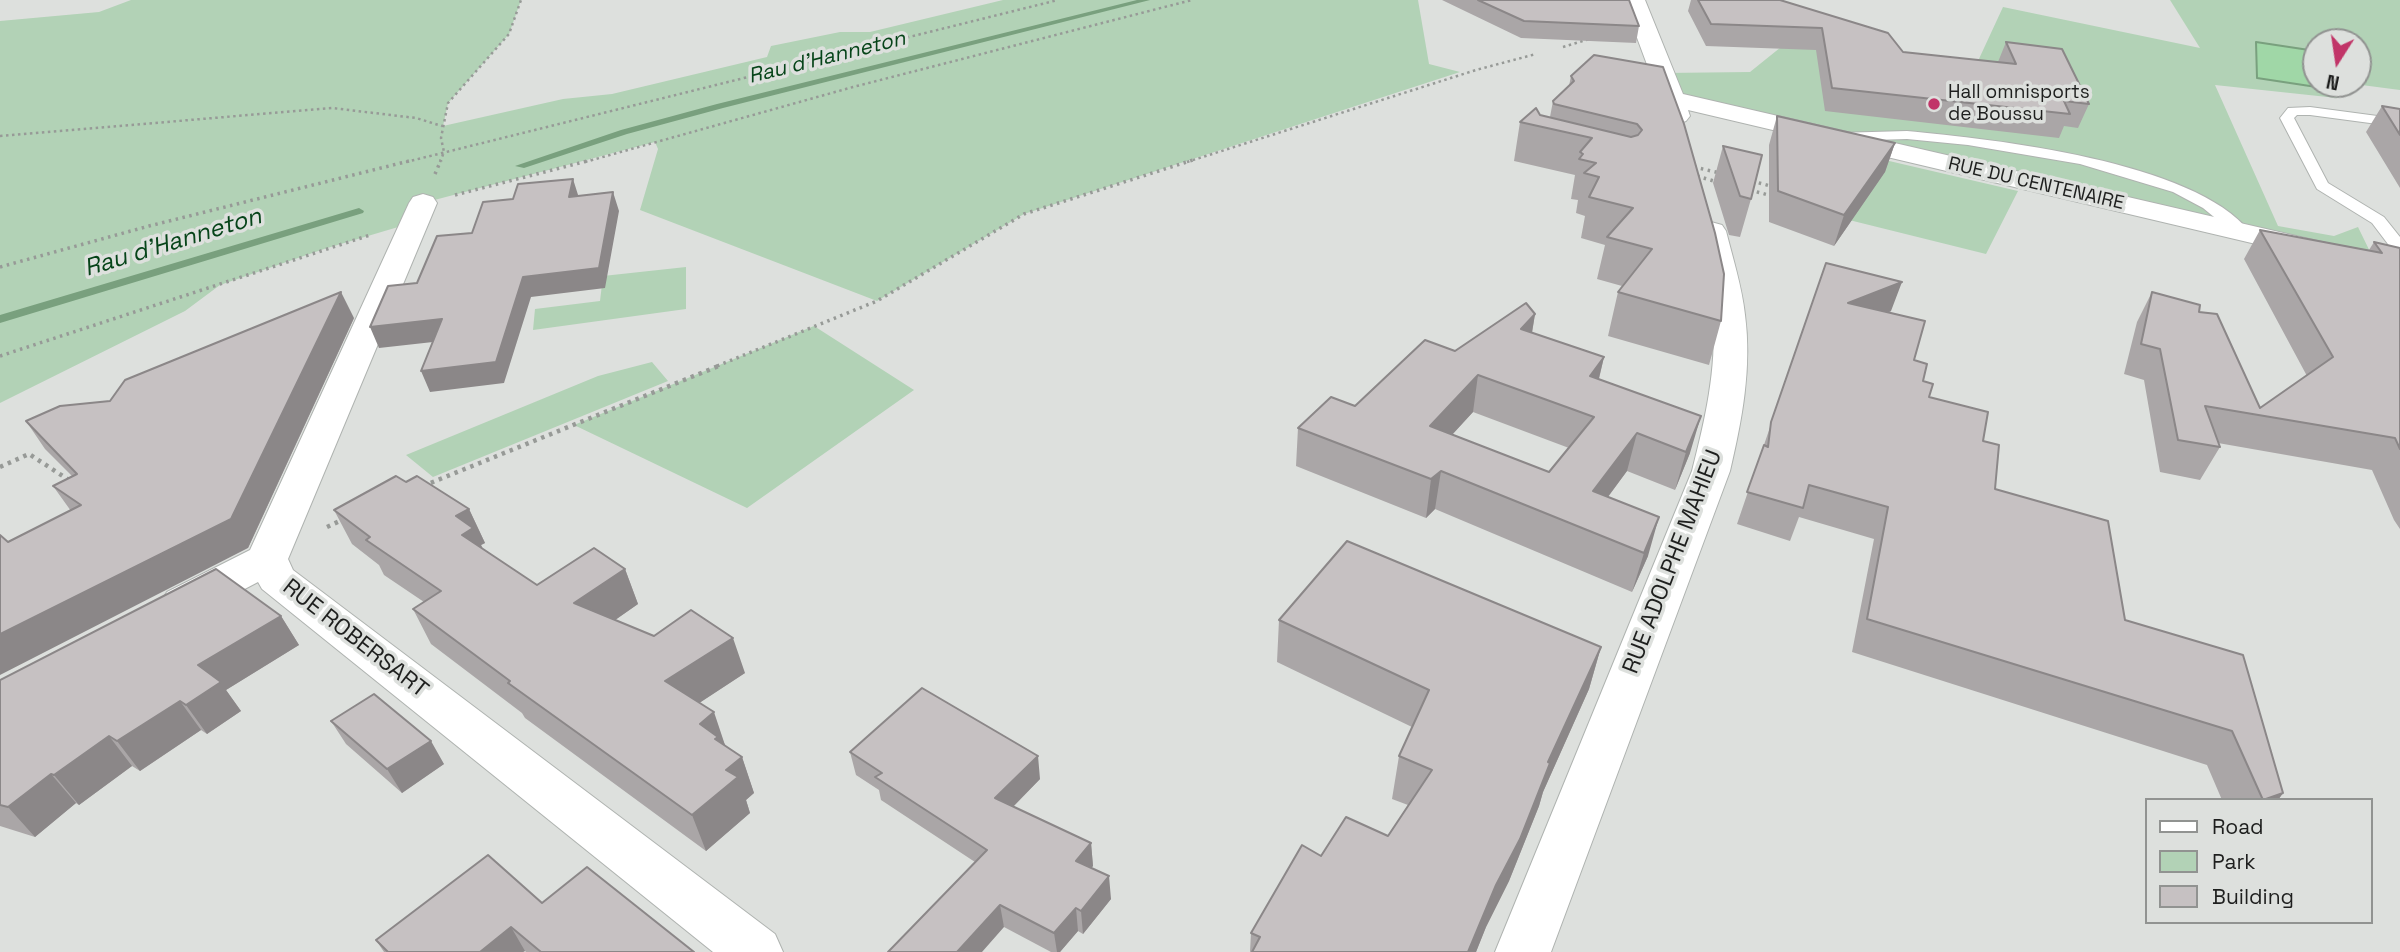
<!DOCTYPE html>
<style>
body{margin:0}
#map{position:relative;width:2400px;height:952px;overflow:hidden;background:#dde0dd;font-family:"Space Grotesk",sans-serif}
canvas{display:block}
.legend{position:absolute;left:2145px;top:798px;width:228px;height:126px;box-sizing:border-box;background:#dde0dd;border:2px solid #919391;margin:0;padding:9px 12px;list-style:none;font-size:21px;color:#1e1f1e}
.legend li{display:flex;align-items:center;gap:14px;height:35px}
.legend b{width:35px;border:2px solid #919391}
.north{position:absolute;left:2302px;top:28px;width:70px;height:70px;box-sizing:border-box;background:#dde0dd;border:2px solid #919391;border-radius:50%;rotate:192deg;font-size:19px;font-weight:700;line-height:28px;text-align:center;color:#1e1f1e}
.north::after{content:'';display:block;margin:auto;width:24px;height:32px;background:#c13568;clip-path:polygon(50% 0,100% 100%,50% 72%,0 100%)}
</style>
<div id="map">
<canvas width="2400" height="952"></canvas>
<ul class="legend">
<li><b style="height:9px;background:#fff"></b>Road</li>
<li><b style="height:19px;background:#b2d2b6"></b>Park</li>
<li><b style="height:19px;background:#c6c1c2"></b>Building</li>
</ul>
<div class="north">N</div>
</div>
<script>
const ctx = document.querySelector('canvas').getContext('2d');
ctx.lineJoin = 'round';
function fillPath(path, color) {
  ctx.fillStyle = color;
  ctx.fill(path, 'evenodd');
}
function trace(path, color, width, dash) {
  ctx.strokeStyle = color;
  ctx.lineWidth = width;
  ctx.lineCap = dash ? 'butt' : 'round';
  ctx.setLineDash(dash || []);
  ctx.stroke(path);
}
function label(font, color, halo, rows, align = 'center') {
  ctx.font = font + ' "Space Grotesk",sans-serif';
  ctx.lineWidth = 7;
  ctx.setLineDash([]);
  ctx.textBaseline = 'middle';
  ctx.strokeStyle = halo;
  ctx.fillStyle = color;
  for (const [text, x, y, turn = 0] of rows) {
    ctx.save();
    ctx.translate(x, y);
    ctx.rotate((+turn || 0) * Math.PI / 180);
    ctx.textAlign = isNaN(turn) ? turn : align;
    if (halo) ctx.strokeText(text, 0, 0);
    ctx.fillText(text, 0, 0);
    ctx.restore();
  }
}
const green = new Path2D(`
 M131 0H521L509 34 448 103 443 126 563 99 612 94 767 57 771 46 840 32H870L1003 0H1418L1429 64 1460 72 1024 214 877 301 640 210 658 149 655 142 423 203 415 222 324 249 220 285 185 311 0 403V21L99 12Z
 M2170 0H2400V90L2354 84H2358V42H2316V84H2334L2337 98 2215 85 2278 226 2334 236 2358 227 2376 264 1672 99 1664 73 1750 72 1786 43 1978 61 2003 7 2200 48Z
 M1872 157 2018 191 1986 254 1837 217Z
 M686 267V309L533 330 535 309 600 301 603 276Z
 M814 326 914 390 747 508 574 425Z
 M652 362 668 381 433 477 406 455 598 376Z`);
const water = new Path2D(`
 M2256 42 2309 50C2319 57 2316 73 2316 84H2322L2323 88 2257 78Z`);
const stream = new Path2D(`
 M1137 0H1150L723 108 627 134 524 168 515 166 621 130 717 104Z
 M359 208 364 211 363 213 0 323V315Z`);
const pathFar2 = new Path2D(`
 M1563 47 1589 39
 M0 136 332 108 416 118 442 126
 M406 162 1058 0
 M440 162 444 152 441 138 448 103 509 34 521 0
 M585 162 853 87 1192 0
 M1187 162 1476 70 1536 54`);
const pathFar1 = new Path2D(`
 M1694 167 1720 173
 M435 174 441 160
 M1697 176 1717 182
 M1752 181 1774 187
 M1750 190 1772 196
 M455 195 591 160
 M0 267 149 226 413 160
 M0 356 370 235
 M717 366 877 301 1024 214 1193 160`);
const path = new Path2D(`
 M0 467 29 454 72 482
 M423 486 721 365
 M327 527 344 519`);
const service = new Path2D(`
 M2310 107 2400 119V127L2310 115H2297L2294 118 2328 183 2384 217 2400 237V253L2394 252 2372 223 2317 189 2280 118 2288 108Z
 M1907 131C1994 139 2194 161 2250 232L2248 235H2236L2203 208 2173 192 2080 164 1968 145 1907 139 1837 141 1830 137 1837 133Z`);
const minor = new Path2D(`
 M1623 0H1645L1683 94 2400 260V278L1688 110 1690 116 1686 121 1677 124 1668 121Z
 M423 194 433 197 437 203 288 559 293 570 775 934 783 952H713L262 589 258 582 197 614 182 618 167 614 160 603 167 592 250 550 409 203 413 197Z
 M1711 222 1722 225 1726 231C1733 259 1742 287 1745 315 1752 368 1742 420 1730 471L1551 952H1495L1692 471C1705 420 1717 369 1713 316 1710 287 1702 259 1696 231L1700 225Z`);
const wall = new Path2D(`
 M1442 0H1629L1639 26 1636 43 1521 38Z
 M1691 0H1780L1903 52 1998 62 2006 42 2089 104 2078 128 2064 126 2059 138 1825 111 1816 50 1706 46 1688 11Z
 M1663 67 1721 321 1709 365 1608 336 1618 292 1622 286 1597 279 1605 245 1581 238 1585 216 1576 213 1578 200 1571 199 1575 175 1514 161 1520 122 1540 115 1550 117 1553 101 1569 86 1571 76Z
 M2382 106 2400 109V188L2366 132Z
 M1777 116 1895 143 1885 172 1834 246 1769 222V145Z
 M1723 146 1751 199 1740 237 1729 235 1713 183Z
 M2260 230 2369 250 2374 242 2400 248V529L2394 520 2372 470 2218 443 2220 447 2200 480 2160 472 2144 380 2124 374 2137 322 2152 292 2199 312 2260 408 2307 376 2244 259Z
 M1826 263 1891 311 1888 313 1914 360 1929 397 1983 441 1995 489 2125 620 2243 655 2283 793 2278 800H2222L2207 765 1852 652 1874 539 1799 517 1790 541 1737 524Z
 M1535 314 1532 333 1604 357 1599 379 1690 453 1675 490 1627 471 1608 497 1648 556 1632 592 1435 509 1426 518 1296 466 1298 428 1355 406 1455 351ZM1473 412 1569 448 1549 472 1452 435Z
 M354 318 248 548 8 542 71 511 53 486 72 476 45 449 26 421 110 401Z
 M406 482 469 509 485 543 481 545 483 549 537 585 625 569 638 604 615 620 745 673 699 703 726 746 742 757 754 793 746 800 750 813 706 851 525 718 522 713 431 644 413 609 424 602 384 575 379 565 352 544 334 510Z
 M281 616 299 645 226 690 241 711 207 734 201 730 140 771 132 766 79 805 76 803 35 837 0 826V680Z
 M1279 620 1601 647 1589 689 1543 792 1539 806 1509 881 1486 927 1476 952H1250L1251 933 1321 856 1388 836 1408 805 1392 799 1399 756 1412 727 1277 662Z
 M331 721 444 764 402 793 346 744Z
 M850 752 1040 779 1013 807 1091 843 1093 866 1091 868 1111 899 1083 934 1078 931 1060 952H1051L1004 927 975 862 881 800 879 790 856 775Z
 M542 903 694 952H526L525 951 523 952H384L376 940Z`);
const shadedWall = new Path2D(`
 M1895 143 1885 172 1834 246 1844 215Z
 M573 179 579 198 569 197Z
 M613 192 619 211 605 288 531 297 504 383 430 392 421 371Z
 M1902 282 1891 311 1837 333 1848 303Z
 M341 292 354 318 248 548 0 675V634Z
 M1535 314 1529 350 1521 329Z
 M442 319 451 340 379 348 370 327Z
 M1604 357 1595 394 1590 376Z
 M1478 375 1473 412 1425 464 1430 426Z
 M1701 416 1690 453 1675 490 1686 452Z
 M1637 433 1627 471 1584 529 1593 491Z
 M1441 471 1435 509 1426 518 1431 479Z
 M469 509 485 543 481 545 489 563 462 535 456 516Z
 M1659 517 1648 556 1632 592 1644 553Z
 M625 569 638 604 588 639 574 603Z
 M281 616 299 645 226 690 241 711 207 734 186 705 198 665Z
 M733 638 745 673 678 717 665 681Z
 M1601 647 1589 689 1543 792 1539 806 1509 881 1486 927 1476 952H1468L1548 762Z
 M180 701 201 730 140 771 117 741Z
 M714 712 726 748 742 757 754 793 746 800 750 813 706 851 692 815 700 724Z
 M109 736 132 766 79 805 54 775Z
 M431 741 444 764 402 793 387 769Z
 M1038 756 1040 779 999 821 995 798Z
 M51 774 76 803 35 837 8 807Z
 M2283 793 2278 800H2265Z
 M1091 843 1093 866 1078 884 1076 861Z
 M1109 876 1111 899 1083 934 1081 911Z
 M1000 905 1004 927 982 952H957Z
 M1076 908 1078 931 1060 952H1057L1054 933Z
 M511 927 525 951 523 952H480Z`);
const building = new Path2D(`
 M1478 0H1629L1639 26 1524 21Z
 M1698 0H1780L1888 33 1903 52 2016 64 2006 42 2062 49 2089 104 2064 101 2070 114 1832 88 1822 28 1711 24Z
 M1594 55 1663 67 1684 124 1715 233 1724 274 1721 321 1618 292 1652 249 1607 237 1633 208 1589 197 1599 177 1584 173 1596 163 1579 159 1583 154 1580 152 1592 138 1520 122 1536 108 1540 115 1631 137 1638 135 1642 130 1637 124 1554 104 1553 101 1574 81 1571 76Z
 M2382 106 2400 109V135Z
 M1777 116 1895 143 1844 215 1778 191Z
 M1723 146 1762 155 1751 199 1740 196Z
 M573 179 569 197 613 192 599 268 523 277 496 362 421 371 442 319 370 327 388 286 417 283 437 236 472 233 483 202 513 199 518 184Z
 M2260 230 2382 253 2374 242 2400 248V449L2395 438 2205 406 2220 447 2178 440 2160 349 2141 344 2152 292 2200 305 2199 312 2217 314 2260 408 2333 357Z
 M1826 263 1902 282 1848 303 1925 321 1914 360 1927 364 1923 381 1933 384 1929 397 1988 412 1983 441 1999 445 1995 489 2108 521 2125 620 2243 655 2283 793 2263 800 2232 731 1867 619 1888 507 1809 485 1803 508 1747 492 1764 445 1768 447 1771 422Z
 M341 292 231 519 0 634V535L8 542 81 505 53 486 77 474 26 421 60 406 110 401 125 380Z
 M1526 303 1535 314 1521 329 1604 357 1590 376 1701 416 1686 452 1637 433 1593 491 1659 517 1644 553 1441 471 1431 479 1298 428 1331 397 1355 406 1425 340 1455 351ZM1478 375 1594 417 1549 472 1430 426Z
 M396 476 406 482 417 476 469 509 456 516 473 528 462 535 537 585 594 548 625 569 574 603 654 636 691 610 733 638 665 681 714 712 700 724 718 737 715 739 742 757 726 770 738 777 692 815 508 683 510 681 413 609 441 591 366 540 370 537 334 510Z
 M1347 541 1601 647 1548 762 1550 763 1520 839 1496 885 1468 952H1252L1260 937 1251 933 1302 845 1321 856 1346 817 1388 836 1432 770 1399 756 1429 690 1279 620Z
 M216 569 281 616 198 665 221 682 186 705 180 701 117 741 109 736 54 775 51 774 8 807 0 805V680Z
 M922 688 1038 756 995 798 1091 843 1076 861 1109 876 1081 911 1076 908 1054 933 1000 905 957 952H888L987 850 875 777 882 773 850 752Z
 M374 694 431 741 387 769 331 721Z
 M488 855 542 903 587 867 694 952H541L511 927 480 952H388L376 940Z`);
const markers = [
 [1934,104,7,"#c13568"]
];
const farPoinames = [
 ["Hall omnisports",1948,93],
 ["de Boussu",1948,115]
];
const farStreetnames = [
 ["RUE DU CENTENAIRE",2036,184,13]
];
const farWaternames = [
 ["Rau d'Hanneton",827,58,-14]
];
const streetNames = [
 ["RUE ADOLPHE MAHIEU",1673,562,-69],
 ["RUE ROBERSART",355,639,38]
];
const waterNames = [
 ["Rau d'Hanneton",173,243,-17]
];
fillPath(green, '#b2d2b6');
fillPath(water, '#a0d7a7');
trace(water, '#79a07e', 2);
fillPath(stream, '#79a07e');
trace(service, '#afb3b0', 2);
trace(minor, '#afb3b0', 2);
trace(pathFar2, '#979a97', 2.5, [2.5, 3.5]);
trace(pathFar1, '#979a97', 3.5, [2.5, 4.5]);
trace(path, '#979a97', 4.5, [3.5, 5]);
fillPath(service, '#fff');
fillPath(minor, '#fff');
fillPath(wall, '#aaa6a7');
fillPath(shadedWall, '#8b8788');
fillPath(building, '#c6c1c2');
trace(building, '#8b8788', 2);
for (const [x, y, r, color] of markers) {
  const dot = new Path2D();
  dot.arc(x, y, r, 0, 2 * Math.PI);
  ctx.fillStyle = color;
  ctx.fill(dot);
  trace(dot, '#dde0dd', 2.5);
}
label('19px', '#1e1f1e', '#dde0dd', farPoinames, 'left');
label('19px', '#1e1f1e', '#dde0dd', farStreetnames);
label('italic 21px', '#064419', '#dde0dd', farWaternames);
label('23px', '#1e1f1e', '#dde0dd', streetNames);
label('italic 24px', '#064419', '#dde0dd', waterNames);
</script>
